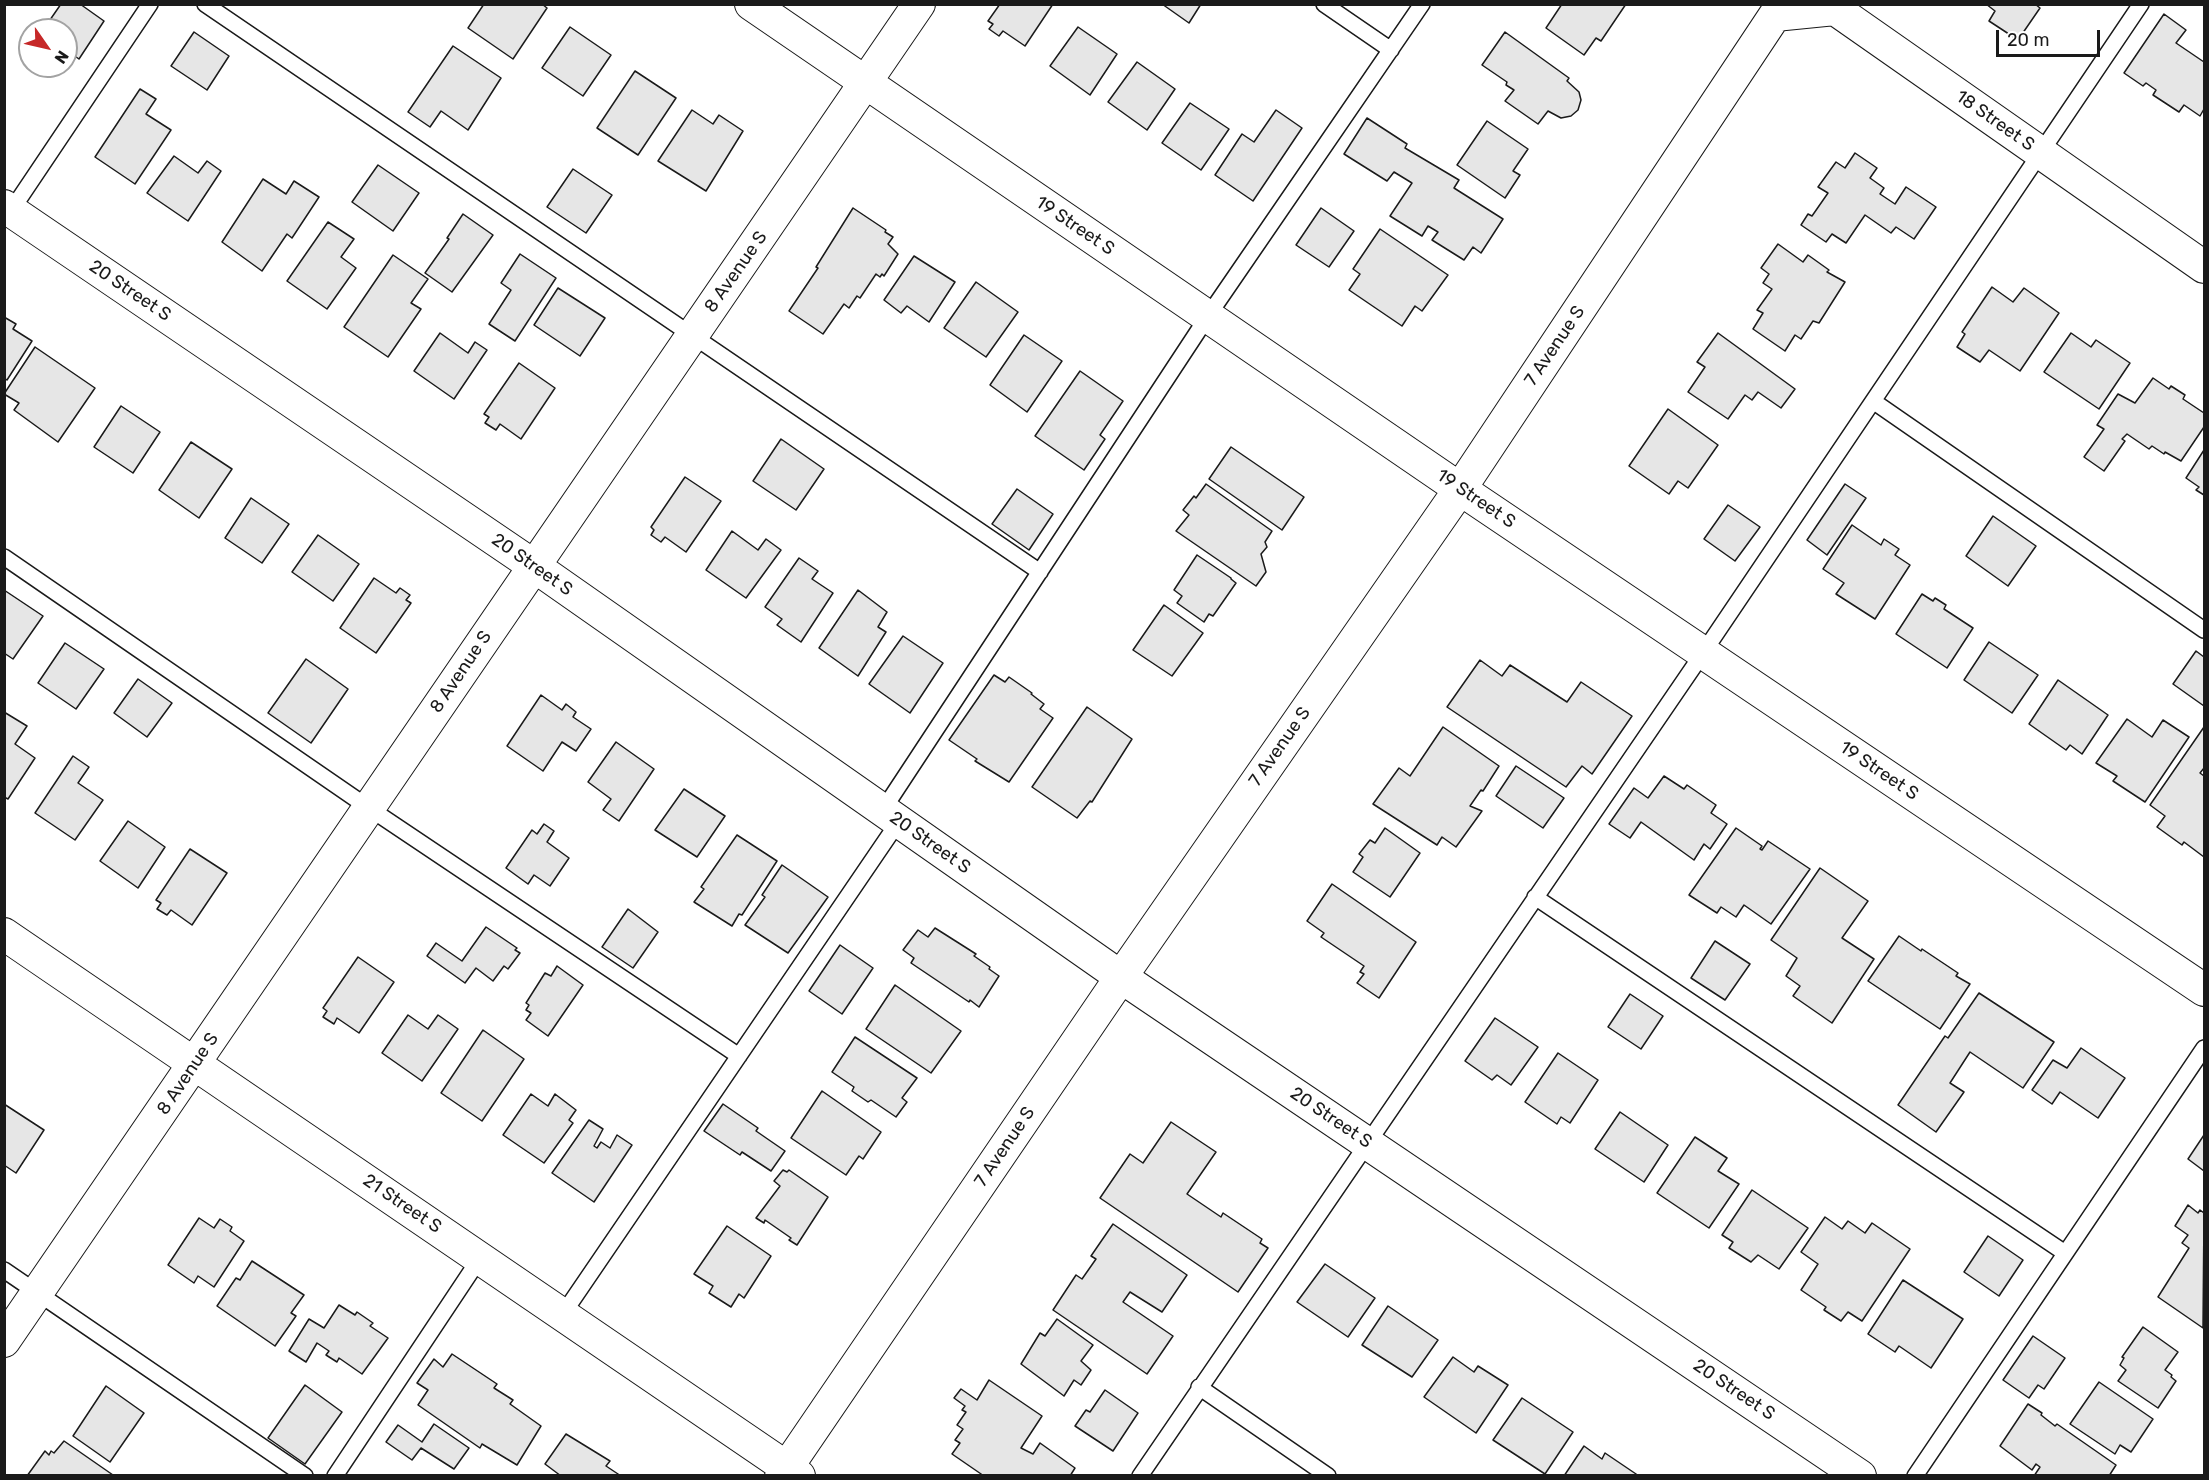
<!DOCTYPE html>
<style>
body{margin:0}
#map{position:relative;width:2209px;height:1480px;overflow:hidden;background:#fff;font-family:Rubik,sans-serif}
canvas{display:block}
.frame{position:absolute;inset:0;border:6px solid #1a1a1a;pointer-events:none}
.north{position:absolute;left:18px;top:18px;width:60px;height:60px;box-sizing:border-box;background:#fff;border:2px solid #a3a3a3;border-radius:50%;rotate:124deg;font-size:16px;font-weight:700;line-height:24px;text-align:center;color:#1a1a1a}
.north::after{content:'';display:block;margin:auto;width:21px;height:27px;background:#c62828;clip-path:polygon(50% 0,100% 100%,50% 72%,0 100%)}
.scale{position:absolute;left:1996px;top:30px;width:104px;height:27px;box-sizing:border-box;border:3px solid #1a1a1a;border-top:0;padding-left:8px;font-size:18px;line-height:21px;white-space:nowrap;color:#1a1a1a;-webkit-text-stroke:4px #fff;paint-order:stroke}
</style>
<div id="map">
<canvas width="2209" height="1480"></canvas>
<div class="frame"></div>
<div class="north">N</div>
<div class="scale">20 m</div>
</div>
<script>
const ctx = document.querySelector('canvas').getContext('2d');
ctx.lineJoin = 'round';
function fillPath(path, color) {
  ctx.fillStyle = color;
  ctx.fill(path, 'evenodd');
}
function trace(path, color, width, dash) {
  ctx.strokeStyle = color;
  ctx.lineWidth = width;
  ctx.lineCap = dash ? 'butt' : 'round';
  ctx.setLineDash(dash || []);
  ctx.stroke(path);
}
function label(font, color, halo, rows, align = 'center') {
  ctx.font = font + ' Rubik,sans-serif';
  ctx.lineWidth = 4.5;
  ctx.setLineDash([]);
  ctx.textBaseline = 'middle';
  ctx.strokeStyle = halo;
  ctx.fillStyle = color;
  for (const [text, x, y, turn = 0] of rows) {
    ctx.save();
    ctx.translate(x, y);
    ctx.rotate((+turn || 0) * Math.PI / 180);
    ctx.textAlign = isNaN(turn) ? turn : align;
    if (halo) ctx.strokeText(text, 0, 0);
    ctx.fillText(text, 0, 0);
    ctx.restore();
  }
}
const building = new Path2D(`
 M61 4H80L104 21 79 59 66 50V30H43Z
 M484 4H542L547 8 513 59 468 28Z
 M1000 4H1053L1025 46 1003 31 999 36 989 29 993 24 988 21Z
 M1162 4H1201L1189 23Z
 M1562 4H1626L1601 41 1596 38 1584 55 1546 28Z
 M1986 4H2035L2040 8 2018 40 1989 21 1995 11Z
 M2164 14 2186 30 2176 43 2204 62V109L2200 116 2184 105 2179 112 2153 95 2156 90 2146 83 2143 86 2124 73Z
 M570 27 611 55 583 96 542 68Z
 M1078 27 1117 54 1090 95 1050 66Z
 M194 32 229 56 207 90 171 66Z
 M1505 32 1569 78 1567 81 1579 92 1581 100 1578 110 1571 116 1561 118 1548 111 1538 124 1505 101 1514 90 1506 85 1507 82 1482 65Z
 M453 46 501 78 468 130 441 111 430 127 408 112Z
 M1137 62 1175 89 1147 130 1108 102Z
 M635 71 676 98 638 155 597 128Z
 M140 89 156 99 146 114 171 130 135 184 95 157Z
 M1190 103 1229 129 1201 170 1162 143Z
 M692 110 713 124 719 115 743 131 706 191 658 161Z
 M1276 110 1302 128 1253 201 1215 175 1242 134 1254 142Z
 M1367 118 1407 144 1405 148 1459 180 1454 188 1503 219 1481 253 1473 247 1464 260 1432 240 1438 232 1428 226 1422 236 1390 216 1412 183 1394 172 1387 181 1344 154Z
 M1487 121 1528 149 1513 171 1520 175 1505 198 1457 165Z
 M1855 153 1877 168 1870 178 1884 188 1880 194 1895 204 1906 187 1936 207 1914 239 1896 227 1891 233 1865 215 1846 243 1832 234 1826 242 1801 225 1808 214 1812 216 1828 193 1818 187 1836 162 1845 168Z
 M174 156 198 173 207 161 221 171 188 221 147 193Z
 M378 165 419 193 393 231 352 202Z
 M573 169 612 195 586 233 547 207Z
 M263 179 286 194 294 181 319 197 292 238 287 234 262 271 222 242Z
 M853 208 886 230 885 232 893 237 888 244 898 254 884 276 882 274 880 277 876 274 860 298 857 296 849 308 844 304 823 334 789 311 818 268 816 267Z
 M1321 208 1354 231 1329 267 1296 245Z
 M463 214 493 235 452 292 425 273 449 239 447 238Z
 M328 222 354 239 341 257 356 268 327 309 287 281Z
 M1380 229 1448 275 1422 311 1415 306 1402 326 1349 290 1360 274 1353 269Z
 M1778 244 1803 262 1808 255 1829 270 1827 272 1845 282 1819 323 1813 321 1801 339 1795 335 1785 351 1753 329 1763 313 1757 310 1772 289 1763 283 1769 274 1761 268Z
 M520 254 556 278 515 341 489 324 511 290 501 283Z
 M393 255 428 279 411 303 421 309 388 357 344 327Z
 M914 256 955 282 929 322 907 306 901 313 884 300Z
 M976 282 1018 312 986 357 944 328Z
 M1992 287 2013 302 2024 288 2059 313 2020 371 1989 350 1980 362 1957 347 1965 334 1962 332Z
 M558 288 605 318 580 356 534 325Z
 M4 317 16 324 13 329 32 341 7 380 4 378Z
 M440 333 468 353 475 342 487 350 454 399 414 371Z
 M1718 333 1795 389 1781 408 1758 392 1752 400 1745 395 1728 419 1688 392 1705 367 1697 362Z
 M2071 333 2091 347 2096 340 2130 363 2099 409 2044 372Z
 M1024 335 1062 361 1027 412 990 385Z
 M35 347 95 388 58 442 14 410 19 403 4 394Z
 M519 363 555 388 521 439 500 424 496 430 485 423 489 417 484 414Z
 M1080 371 1123 401 1100 435 1105 439 1084 470 1035 436Z
 M2153 378 2169 389 2171 386 2185 395 2183 399 2204 413V427L2181 461 2165 452 2164 454 2152 446 2149 449 2127 434 2122 439 2125 441 2104 471 2084 457 2104 429 2097 425 2118 394 2135 403Z
 M121 406 160 432 133 473 94 447Z
 M1668 409 1718 445 1688 488 1678 481 1669 494 1629 466Z
 M781 439 824 469 796 510 753 481Z
 M191 442 232 469 199 518 159 490Z
 M1231 447 1304 497 1282 530 1209 479Z
 M2204 450V495L2196 490 2199 487 2186 478Z
 M685 477 721 501 686 552 665 537 661 542 651 535 654 530 651 527Z
 M1206 484 1272 531 1265 542 1267 547 1261 554 1266 572 1256 586 1176 531 1189 515 1183 510 1194 496 1196 498Z
 M1845 484 1866 498 1827 555 1807 540Z
 M1017 489 1053 514 1029 550 992 524Z
 M251 498 289 524 262 563 225 538Z
 M1728 505 1760 527 1735 561 1704 539Z
 M1993 516 2036 546 2008 586 1966 556Z
 M1852 525 1881 545 1884 539 1899 549 1895 555 1910 565 1875 619 1836 594 1844 583 1823 569Z
 M732 531 758 550 766 539 781 550 746 598 706 570Z
 M318 535 359 564 333 601 292 572Z
 M1197 555 1231 578V579L1236 583 1213 616 1209 614 1204 622 1177 603 1182 596 1174 590Z
 M799 558 818 571 812 579 833 593 801 642 777 625 782 619 765 607Z
 M374 578 396 593 400 588 410 595 406 600 411 603 376 653 340 628Z
 M4 590 43 616 13 659 4 653Z
 M858 590 887 612 878 627 886 632 858 676 819 648Z
 M1922 594 1933 601 1935 598 1946 605 1944 609 1973 628 1947 668 1896 634Z
 M1164 605 1203 633 1172 676 1133 650Z
 M903 636 943 663 910 713 869 684Z
 M1989 642 2038 675 2012 713 1964 680Z
 M65 643 104 669 76 709 38 683Z
 M2196 651 2204 657V706L2173 684Z
 M306 659 348 689 311 743 268 713Z
 M1480 660 1502 676 1510 665 1567 702 1581 682 1632 716 1592 774 1582 766 1566 787 1447 707Z
 M994 675 1005 682 1009 677 1032 693 1031 694 1044 704 1040 709 1053 718 1009 782 975 761 977 759 949 740Z
 M138 679 172 703 147 737 114 713Z
 M2058 680 2108 715 2082 754 2070 745 2066 750 2029 724Z
 M541 695 562 710 566 704 576 712 573 717 591 729 576 751 562 742 543 771 507 746Z
 M1087 707 1132 739 1092 802 1090 801 1077 818 1032 787Z
 M4 712 27 726 15 744 35 758 8 799 4 797Z
 M2127 719 2152 737 2163 720 2189 737 2145 802 2113 781 2117 776 2096 763Z
 M1443 727 1499 766 1483 791 1481 790 1470 806 1482 811 1456 847 1442 837 1437 845 1373 804 1399 768 1410 776Z
 M2204 727V768L2200 773 2204 776V857L2184 842 2182 845 2157 827 2165 816 2150 805Z
 M616 742 654 769 619 821 603 810 611 799 588 782Z
 M73 756 89 767 78 783 103 800 75 840 35 813Z
 M1516 766 1564 798 1543 828 1496 796Z
 M1664 776 1684 789 1687 785 1716 805 1711 813 1727 824 1710 849 1704 844 1694 860 1641 822 1630 838 1609 824 1634 788 1648 798Z
 M684 789 725 816 697 857 655 830Z
 M128 821 165 847 138 888 100 861Z
 M544 824 554 831 547 842 569 858 550 886 534 875 528 884 506 868 532 830 537 834Z
 M1385 828 1420 853 1390 897 1353 872 1363 857 1359 854 1370 840 1375 843Z
 M1736 828 1762 846 1760 849 1762 850 1768 841 1810 869 1771 924 1744 905 1736 917 1721 907 1717 913 1689 895Z
 M737 835 777 861 742 915 739 914 732 926 694 902 704 889 701 887Z
 M190 849 227 873 192 925 171 910 167 915 157 909 161 903 156 900Z
 M782 865 828 897 788 953 745 925 765 897 762 895Z
 M1820 868 1868 901 1842 938 1874 959 1832 1023 1793 996 1800 986 1786 976 1797 958 1771 940Z
 M1332 884 1416 942 1379 998 1357 983 1364 974 1360 972 1364 966 1321 937 1324 933 1307 921Z
 M628 909 658 932 633 968 602 947Z
 M486 927 517 948 515 950 520 953 508 969 504 966 493 981 476 968 465 983 427 956 436 943 462 961Z
 M935 928 976 954 974 956 990 967 989 969 999 976 979 1007 970 1000 969 1002 911 963 914 958 903 950 918 930 928 937Z
 M1899 936 1921 951 1922 949 1958 973 1956 976 1970 984 1940 1029 1868 981Z
 M1715 941 1750 964 1725 1000 1691 978Z
 M840 945 873 968 842 1014 809 991Z
 M358 957 394 982 359 1033 337 1018 334 1024 323 1017 327 1011 323 1008Z
 M557 966 583 985 548 1036 526 1020 531 1013 526 1010 529 1005 526 1003 545 973 551 976Z
 M895 985 961 1031 931 1073 866 1029Z
 M1979 993 2054 1042 2023 1088 1970 1052 1950 1083 1964 1092 1936 1132 1898 1105 1945 1036 1948 1038Z
 M1630 994 1663 1016 1641 1049 1608 1027Z
 M408 1015 428 1029 438 1015 458 1029 422 1081 382 1053Z
 M1495 1018 1538 1047 1511 1085 1497 1075 1492 1080 1465 1061Z
 M483 1030 524 1059 482 1121 441 1093Z
 M855 1037 917 1078 902 1098 907 1102 896 1117 871 1100 868 1102 852 1091 854 1087 832 1072Z
 M2081 1048 2125 1078 2098 1118 2060 1092 2052 1104 2032 1090 2053 1060 2067 1068Z
 M1558 1053 1598 1080 1570 1123 1561 1117 1557 1124 1525 1102Z
 M822 1091 881 1132 863 1159 859 1156 846 1175 791 1138Z
 M531 1094 548 1106 555 1094 576 1110 569 1120 573 1123 544 1163 503 1135Z
 M4 1104 44 1130 16 1173 4 1165Z
 M723 1104 758 1128 756 1131 785 1151 771 1171 742 1152 740 1155 704 1131Z
 M1620 1112 1668 1145 1644 1182 1595 1149Z
 M589 1120 603 1129 594 1146 597 1148 601 1142 610 1148 617 1135 632 1145 594 1202 552 1173Z
 M1171 1122 1216 1152 1187 1194 1221 1217 1223 1213 1262 1239 1260 1243 1268 1248 1238 1292 1100 1198 1130 1154 1143 1163Z
 M2204 1135V1171L2188 1159Z
 M1695 1137 1727 1158 1718 1171 1739 1184 1709 1228 1657 1193Z
 M783 1170 787 1172 789 1170 828 1197 797 1245 789 1240 791 1238 765 1220 764 1223 756 1218 780 1186 774 1181Z
 M1752 1190 1808 1228 1779 1269 1758 1255 1751 1262 1729 1248 1733 1242 1722 1235Z
 M2188 1205 2198 1213 2200 1210 2204 1213 2203 1328 2158 1297 2189 1248 2182 1243 2188 1235 2175 1226Z
 M1825 1217 1842 1229 1848 1221 1865 1233 1872 1223 1910 1249 1862 1321 1848 1312 1841 1321 1824 1310 1826 1307 1801 1290 1818 1264 1801 1252Z
 M199 1218 214 1228 220 1219 232 1227 230 1231 244 1241 214 1287 198 1276 194 1283 168 1265Z
 M1113 1224 1187 1275 1162 1312 1130 1292 1123 1302 1173 1336 1147 1374 1053 1310 1076 1275 1082 1279 1096 1259 1091 1256Z
 M727 1226 771 1256 744 1298 739 1294 731 1307 709 1293 713 1286 694 1274Z
 M1988 1236 2023 1260 1999 1296 1964 1272Z
 M252 1261 304 1295 291 1313 296 1316 275 1346 217 1306 236 1278 240 1280Z
 M1325 1264 1375 1298 1348 1337 1297 1302Z
 M1903 1280 1963 1319 1931 1368 1899 1346 1895 1352 1868 1334Z
 M339 1305 355 1315 357 1312 373 1323 370 1326 388 1338 362 1374 339 1358 337 1362 326 1355 329 1351 317 1343 306 1362 289 1351 309 1319 324 1328Z
 M1388 1306 1438 1340 1412 1377 1362 1345Z
 M1057 1319 1093 1345 1081 1361 1091 1370 1081 1385 1074 1380 1064 1396 1021 1364 1040 1333 1045 1336Z
 M2143 1327 2178 1352 2165 1370 2172 1375 2171 1377 2176 1381 2158 1408 2118 1381 2126 1370 2120 1365 2124 1358 2122 1357Z
 M2033 1336 2065 1358 2044 1389 2038 1385 2029 1398 2003 1380Z
 M452 1354 497 1384 494 1388 513 1400 510 1404 541 1426 517 1465 482 1444 480 1448 418 1405 428 1390 417 1383 434 1359 443 1367Z
 M1453 1357 1474 1372 1478 1366 1508 1385 1476 1433 1424 1397Z
 M989 1380 1042 1416 1021 1448 1033 1454 1040 1443 1075 1468 1070 1476H984L952 1454 960 1443 955 1440 963 1429 957 1425 966 1412 962 1410 965 1406 954 1398 961 1389 977 1400Z
 M2099 1382 2153 1419 2131 1452 2120 1445 2115 1454 2070 1424Z
 M305 1385 342 1412 305 1464 268 1438Z
 M106 1386 144 1413 110 1462 73 1436Z
 M1105 1390 1138 1413 1113 1451 1075 1426 1086 1410 1090 1412Z
 M1522 1398 1573 1432 1545 1474 1493 1440Z
 M2028 1404 2042 1413 2041 1415 2055 1426 2057 1424 2116 1465 2109 1476H2034L2040 1467 2036 1464 2032 1470 2000 1446Z
 M434 1424 469 1448 454 1469 421 1448 412 1460 386 1442 398 1425 422 1442Z
 M566 1434 610 1461 606 1466 621 1476H561L545 1464Z
 M64 1441 113 1475V1476H27L45 1451 49 1455 51 1451 54 1453Z
 M1584 1446 1602 1459 1605 1453 1639 1476H1564Z`);
const lane = new Path2D(`
 M205 4 1040 572
 M1324 4 1391 50
 M9 214 150 4
 M1873 401 2204 630
 M4 557 369 808 739 1056
 M883 810 1208 316 1422 4
 M1535 897 2065 1253
 M4 1270 305 1476
 M563 1314 899 821
 M1199 1387 1328 1476
 M335 1476 480 1258
 M1140 1476 1703 653 2141 4
 M1915 1476 2204 1048`);
const street = new Path2D(`
 M751 4 1460 489 2204 990
 M4 206 534 566 1121 977 1860 1476
 M4 934 799 1476
 M4 1341 919 4
 M781 1476 1121 977 1460 489 1775 15 1835 9 2204 267`);
const streetNames = [
 ["18 Street S",1995,121,35],
 ["19 Street S",1075,226,34],
 ["8 Avenue S",736,272,-55],
 ["20 Street S",130,291,34],
 ["7 Avenue S",1555,346,-56],
 ["19 Street S",1476,499,34],
 ["20 Street S",532,565,35],
 ["8 Avenue S",461,672,-56],
 ["7 Avenue S",1280,747,-55],
 ["19 Street S",1879,771,34],
 ["20 Street S",930,843,35],
 ["8 Avenue S",188,1074,-56],
 ["20 Street S",1331,1118,34],
 ["7 Avenue S",1005,1147,-56],
 ["21 Street S",402,1204,34],
 ["20 Street S",1734,1390,34]
];
fillPath(building, '#e6e6e6');
trace(building, '#1a1a1a', 1.5);
trace(lane, '#1a1a1a', 18);
trace(street, '#1a1a1a', 34);
trace(lane, '#fff', 15);
trace(street, '#fff', 32);
label('18px', '#1a1a1a', '#fff', streetNames);
</script>
